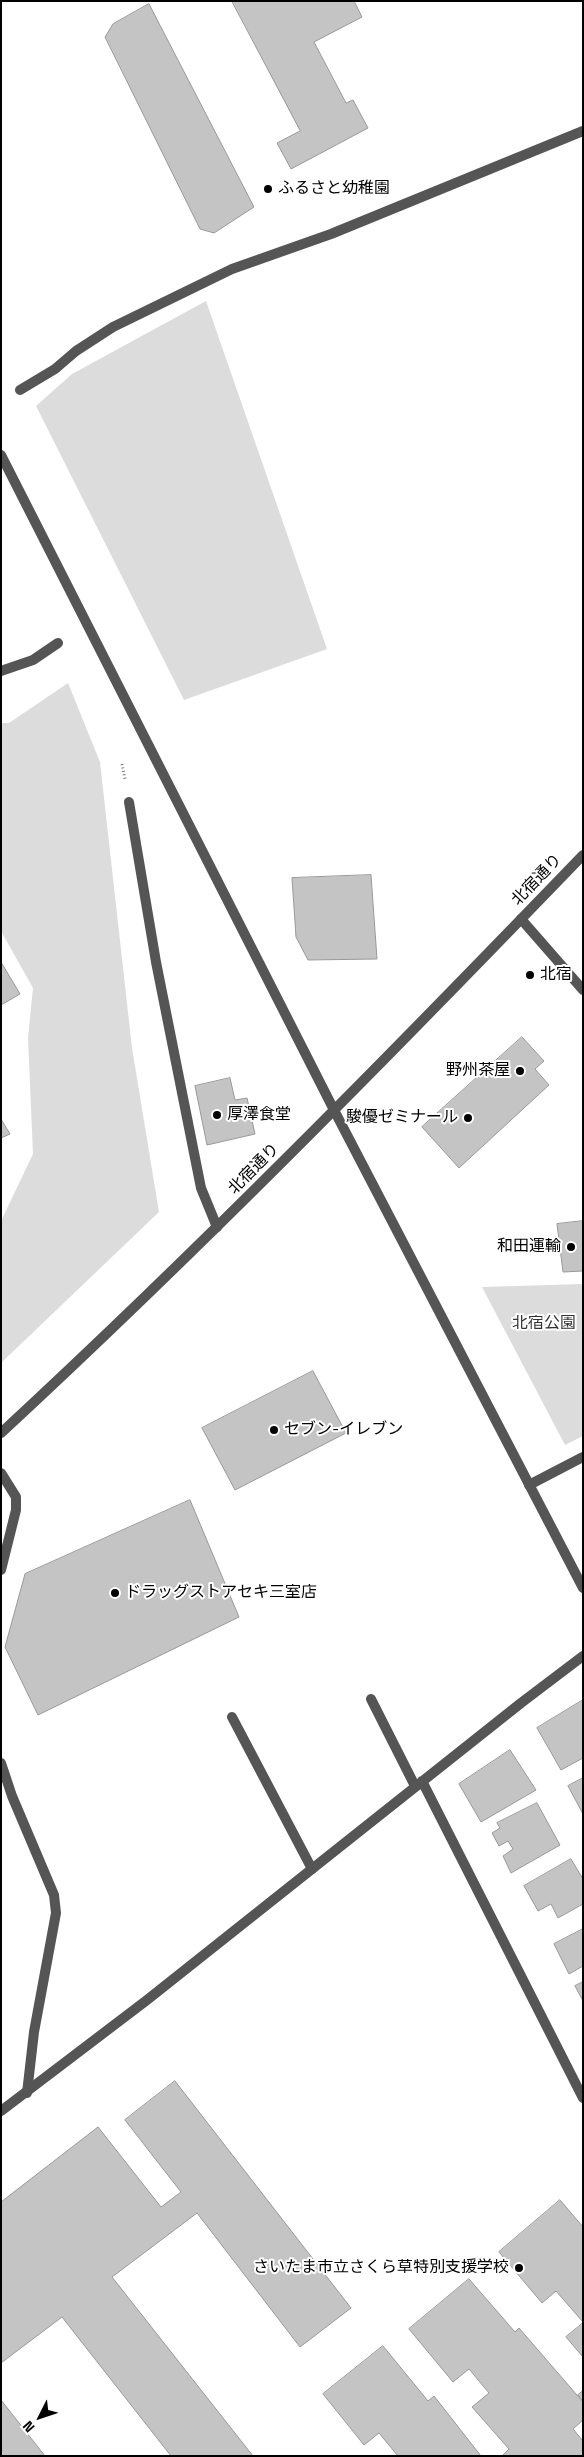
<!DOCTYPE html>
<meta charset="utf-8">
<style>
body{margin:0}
#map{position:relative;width:584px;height:2457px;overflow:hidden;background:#fff;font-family:"Space Grotesk",sans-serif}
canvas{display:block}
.frame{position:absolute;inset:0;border:2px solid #000;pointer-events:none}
.north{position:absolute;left:15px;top:2392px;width:50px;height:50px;-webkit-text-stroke:4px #fff;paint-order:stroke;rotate:229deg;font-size:14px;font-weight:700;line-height:20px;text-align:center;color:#000}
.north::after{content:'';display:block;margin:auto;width:18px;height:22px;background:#000;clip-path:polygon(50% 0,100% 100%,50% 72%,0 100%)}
</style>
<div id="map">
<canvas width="584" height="2457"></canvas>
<div class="frame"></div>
<div class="north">N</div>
</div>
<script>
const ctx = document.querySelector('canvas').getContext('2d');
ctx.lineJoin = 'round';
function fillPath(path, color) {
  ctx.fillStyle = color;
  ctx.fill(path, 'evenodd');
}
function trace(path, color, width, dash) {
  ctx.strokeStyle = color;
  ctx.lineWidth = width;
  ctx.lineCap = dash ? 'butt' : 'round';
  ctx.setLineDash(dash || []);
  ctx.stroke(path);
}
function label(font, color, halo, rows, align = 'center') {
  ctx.font = font + ' "Space Grotesk","Noto Sans JP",sans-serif';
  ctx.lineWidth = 4;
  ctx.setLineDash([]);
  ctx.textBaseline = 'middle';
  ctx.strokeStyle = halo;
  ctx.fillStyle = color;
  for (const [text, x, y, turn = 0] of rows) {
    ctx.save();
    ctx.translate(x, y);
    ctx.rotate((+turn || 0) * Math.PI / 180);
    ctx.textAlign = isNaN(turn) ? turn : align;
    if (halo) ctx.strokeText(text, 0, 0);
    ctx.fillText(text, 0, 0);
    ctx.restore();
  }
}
const green = new Path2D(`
 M206 301 327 649 184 700 36 406 72 374Z
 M68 683 100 762 132 1048 159 1212 1 1363V1221L33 1154 28 1038 33 988 1 931V723H9Z
 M583 1284V1436L565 1445 482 1287Z`);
const building = new Path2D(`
 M232 1H354L362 17 314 42 346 103 353 100 368 128 291 169 277 143 300 131Z
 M149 4 254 207 214 233 200 229 105 37 113 24Z
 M371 875 377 959 308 960 296 937 292 878Z
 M1 962 20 994 1 1005Z
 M522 1037 544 1061 535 1069 549 1085 459 1168 422 1127Z
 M230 1078 235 1100 247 1098 255 1134 207 1145 195 1086Z
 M1 1119 10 1134 1 1138Z
 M583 1221V1271L563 1272 557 1224Z
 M313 1371 346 1433 235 1490 202 1428Z
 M190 1500 239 1617 38 1715 5 1647 25 1574Z
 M583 1700V1758L561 1770 537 1728Z
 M510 1750 536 1790 481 1822 459 1784Z
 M583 1778V1814L568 1786Z
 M537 1803 560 1845 511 1873 503 1856 513 1849 508 1841 499 1846 492 1833 500 1828 497 1823Z
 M571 1859 583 1879V1904L558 1918 551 1904 538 1911 524 1886Z
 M583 1929V1966L569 1974 554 1944Z
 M583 1982V2001L575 1986Z
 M175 2081 351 2308 300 2347 197 2213 112 2277 253 2456H171L62 2317 1 2363V2202L98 2127 161 2207 181 2192 125 2120Z
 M560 2200 583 2227V2322L556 2291 542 2303 499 2252Z
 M469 2279 515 2332 519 2328 583 2402V2420L573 2429 583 2441V2456H502L509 2449 472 2407 489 2393 469 2369 453 2382 409 2329Z
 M583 2323V2357L566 2337Z
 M383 2346 428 2401 434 2396 481 2456H398L379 2433 364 2445 323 2394Z
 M583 2391V2401L578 2395Z
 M1 2400 45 2456H1Z`);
const path = new Path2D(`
 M122 764 125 779`);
const service = new Path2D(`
 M1 671 33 660 58 643`);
const minor = new Path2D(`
 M20 390 55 369 76 351 113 327 232 269 331 234 583 131
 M129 802 156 962 201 1188 217 1227
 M521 919 583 990
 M1 1473 16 1497V1510L1 1570
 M529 1485 583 1457
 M371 1699 415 1786
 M232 1717 312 1869
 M1 1763 12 1796 54 1895 56 1913 34 2032 27 2093`);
const tertiary = new Path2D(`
 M1 455 334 1110 583 1588
 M1 1433C202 1247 393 1052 583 855
 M422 1781 583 2098
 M1 2111 147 2000 521 1703 583 1656`);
const markers = [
 [268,189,5,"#000"],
 [530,975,5,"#000"],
 [520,1071,5,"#000"],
 [217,1115,5,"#000"],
 [468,1118,5,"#000"],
 [571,1247,5,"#000"],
 [274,1430,5,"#000"],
 [115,1593,5,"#000"],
 [519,2268,5,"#000"]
];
const poiNames = [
 ["ふるさと幼稚園",278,189],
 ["北宿",540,975],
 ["野州茶屋",510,1071,"right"],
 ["厚澤食堂",227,1115],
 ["駿優ゼミナール",458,1118,"right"],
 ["和田運輸",561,1247,"right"],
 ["セブン-イレブン",284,1430],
 ["ドラッグストアセキ三室店",125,1593],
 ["さいたま市立さくら草特別支援学校",509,2268,"right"]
];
const streetNames = [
 ["北宿通り",537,880,-46],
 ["北宿通り",254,1169,-45]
];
const parkNames = [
 ["北宿公園",544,1324]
];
fillPath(green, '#dcdcdc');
fillPath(building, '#c4c4c4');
trace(building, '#999', 1);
trace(path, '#777', 3, [1, 2.5]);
trace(service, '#555', 10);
trace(minor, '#555', 10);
trace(tertiary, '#555', 10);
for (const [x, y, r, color] of markers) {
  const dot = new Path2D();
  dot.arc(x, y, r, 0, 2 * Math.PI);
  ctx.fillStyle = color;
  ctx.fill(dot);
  trace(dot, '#fff', 2);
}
label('16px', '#000', '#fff', poiNames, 'left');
label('16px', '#000', '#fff', streetNames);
label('16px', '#333', '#fff', parkNames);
</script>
